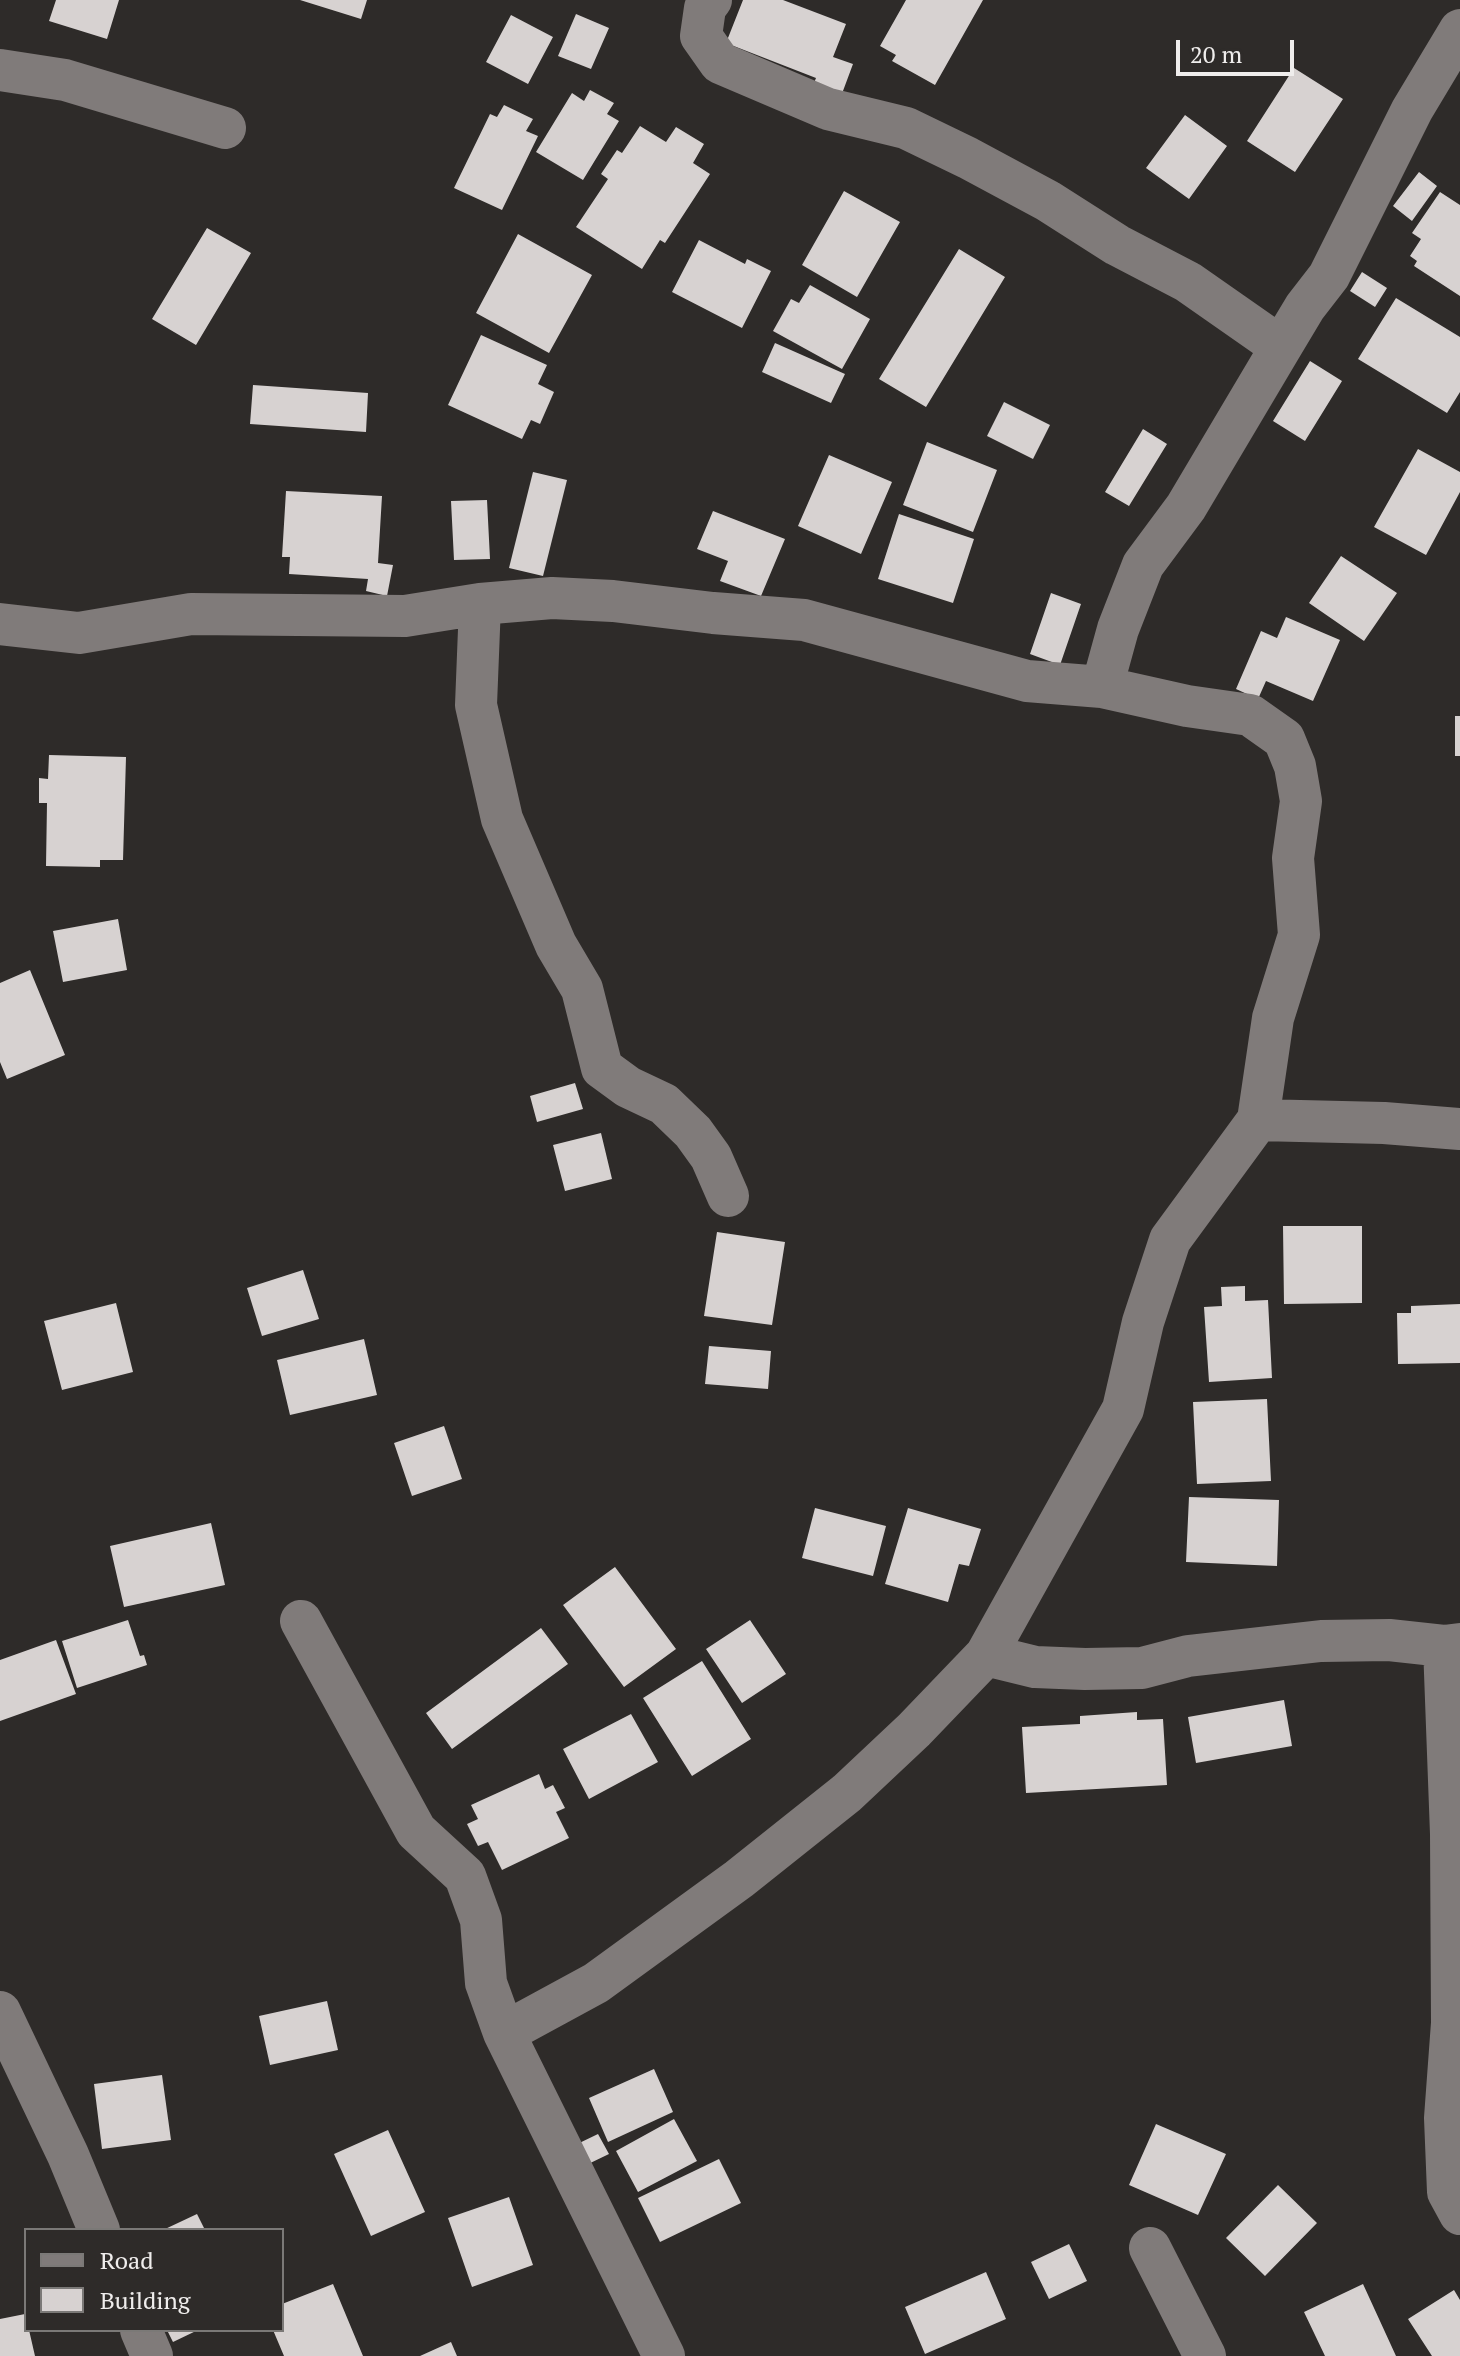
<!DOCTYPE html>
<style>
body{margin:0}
#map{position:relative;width:1460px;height:2356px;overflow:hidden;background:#2e2b29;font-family:"PT Serif",serif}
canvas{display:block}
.legend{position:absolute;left:24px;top:2228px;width:260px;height:104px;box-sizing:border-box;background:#2e2b29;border:2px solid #7b7977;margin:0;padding:10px 14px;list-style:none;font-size:24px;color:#efedec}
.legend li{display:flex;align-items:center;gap:16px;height:40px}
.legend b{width:40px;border:2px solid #7b7977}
.scale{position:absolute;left:1176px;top:40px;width:118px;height:36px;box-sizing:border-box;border:4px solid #efedec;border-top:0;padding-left:10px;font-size:24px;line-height:28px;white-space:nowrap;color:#efedec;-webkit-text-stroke:6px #2e2b29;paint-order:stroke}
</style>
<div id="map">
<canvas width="1460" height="2356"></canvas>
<ul class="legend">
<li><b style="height:10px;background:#807b7a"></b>Road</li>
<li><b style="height:22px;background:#d7d2d1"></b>Building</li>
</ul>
<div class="scale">20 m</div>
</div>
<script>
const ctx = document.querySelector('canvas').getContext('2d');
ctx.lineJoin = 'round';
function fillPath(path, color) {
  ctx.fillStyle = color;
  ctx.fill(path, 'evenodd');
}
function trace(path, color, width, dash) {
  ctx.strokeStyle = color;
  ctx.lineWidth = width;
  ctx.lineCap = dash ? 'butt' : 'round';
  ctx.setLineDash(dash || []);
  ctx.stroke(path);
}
const building = new Path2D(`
 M56 0H119L107 39 49 21Z
 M300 0H367L361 19Z
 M743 0H783L846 24 833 57 853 64 840 99 812 88 816 78 726 43Z
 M906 0H983L935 85 892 61 896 55 880 46Z
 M576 14 609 28 591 69 558 56Z
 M511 15 553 37 528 84 486 62Z
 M1294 68 1343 99 1295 172 1247 141Z
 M590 90 614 103 607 114 619 121 583 180 536 152 572 93 584 101Z
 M504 105 533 119 526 131 538 136 502 210 454 188 490 114 497 117Z
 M1185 115 1227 146 1189 199 1146 168Z
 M640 126 666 142 676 127 704 144 693 163 710 174 665 243 660 240 642 269 576 227 608 179 601 174 617 150 622 153Z
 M1419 172 1437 186 1412 221 1393 206Z
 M844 191 900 222 857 297 802 265Z
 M1440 192 1460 205V296L1414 266 1417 261 1410 256 1421 239 1412 233Z
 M207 228 251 253 196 345 152 319Z
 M518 234 592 275 549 353 476 313Z
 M699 240 745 264 747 259 771 271 742 328 672 292Z
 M959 249 1005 277 926 407 879 379Z
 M1362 272 1387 288 1375 307 1350 291Z
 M810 285 870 319 842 369 773 331 791 299 799 303Z
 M1396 298 1460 337V392L1447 413 1358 359Z
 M481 335 547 365 538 384 554 392 540 424 531 420 522 439 448 405Z
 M775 343 845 374 831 403 762 372Z
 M1310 361 1342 381 1305 441 1273 421Z
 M253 385 368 393 366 432 250 424Z
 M1004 402 1050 425 1033 459 987 436Z
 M1143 429 1167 444 1129 506 1105 492Z
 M927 442 997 470 973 532 903 505Z
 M1418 449 1460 472V492L1426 555 1374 527Z
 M829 455 892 482 861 554 798 526Z
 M533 472 567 480 543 576 509 568Z
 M286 491 382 496 378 563 393 565 387 596 366 591 368 579 289 574 290 557H282Z
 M487 500 490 559 454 560 451 501Z
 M713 511 785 539 761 596 720 581 728 561 697 549Z
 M899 514 974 539 953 603 878 579Z
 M1341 556 1397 593 1364 641 1309 603Z
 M1051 593 1081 604 1060 665 1030 654Z
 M1286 617 1340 640 1313 701 1266 681 1258 699 1236 689 1261 631 1277 638Z
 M1455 716H1460V756H1455Z
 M49 755 126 757 123 860H100V867L46 866 47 803H39V778L48 779Z
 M118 919 127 970 63 982 53 931Z
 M30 970 65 1055 7 1079 0 1062V983Z
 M575 1083 583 1109 537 1122 530 1096Z
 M601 1133 612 1179 565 1191 553 1145Z
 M1283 1226H1362V1303L1284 1304Z
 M717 1232 785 1242 772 1325 704 1316Z
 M303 1270 319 1319 262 1336 247 1288Z
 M1245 1286V1301L1268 1300 1272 1378 1209 1382 1204 1307 1222 1306 1221 1287Z
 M116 1303 133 1372 62 1390 44 1321Z
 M1460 1304V1363L1398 1364 1397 1313H1411V1306Z
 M364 1339 377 1395 290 1415 277 1360Z
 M709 1346 771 1351 768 1389 705 1384Z
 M1267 1399 1271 1481 1197 1484 1193 1402Z
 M444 1426 462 1479 412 1496 394 1443Z
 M1189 1497 1279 1500 1277 1566 1186 1562Z
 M815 1508 886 1526 873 1576 802 1558Z
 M908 1508 981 1529 969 1566 959 1564 948 1602 885 1584Z
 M211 1523 225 1585 124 1607 110 1546Z
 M615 1567 676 1649 624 1687 563 1605Z
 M128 1620 140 1656 144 1655 147 1665 77 1688 62 1641Z
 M750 1620 786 1674 742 1703 706 1649Z
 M541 1628 568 1664 452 1749 426 1713Z
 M56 1640 76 1694 0 1721V1660Z
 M702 1661 751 1739 692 1776 643 1698Z
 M1284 1700 1292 1746 1196 1763 1188 1717Z
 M1137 1712V1720L1163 1719 1167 1785 1026 1793 1022 1727 1080 1724V1716Z
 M631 1714 658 1762 589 1799 563 1749Z
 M539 1774 545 1789 553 1785 565 1808 556 1812 569 1838 502 1870 488 1842 478 1846 467 1824 478 1819 471 1805Z
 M327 2001 338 2050 270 2065 259 2016Z
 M654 2069 673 2112 608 2142 589 2098Z
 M162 2075 171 2140 102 2149 94 2084Z
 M674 2119 697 2161 638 2192 616 2151Z
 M1156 2124 1226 2154 1198 2215 1129 2185Z
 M388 2130 425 2212 371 2236 334 2154Z
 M598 2134 609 2154 582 2167 571 2147Z
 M719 2159 741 2203 660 2242 638 2198Z
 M1278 2185 1317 2223 1265 2276 1226 2238Z
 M509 2197 533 2265 472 2287 448 2218Z
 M197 2214 205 2230H163Z
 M1069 2244 1087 2281 1049 2299 1031 2262Z
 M986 2272 1006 2319 925 2354 905 2307Z
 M333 2284 363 2356H284L273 2330H282V2304Z
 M1363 2284 1396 2356H1325L1304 2312Z
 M1454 2290 1460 2300V2356H1432L1408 2319Z
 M25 2314 26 2330H29L35 2356H0V2319Z
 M167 2330H198L173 2342Z
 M451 2342 457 2356H420Z`);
const street = new Path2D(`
 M711 0 705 8 701 36 720 63 828 109 906 128 968 158 1048 201 1117 245 1188 282 1281 347
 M0 70 65 80 225 128
 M480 604 476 705 502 819 556 945 582 989 602 1068 628 1087 664 1104 693 1132 711 1157 728 1196
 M0 624 79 633 191 614 405 616 480 604 552 598 613 601 713 613 804 620 1027 681 1102 687 1187 706 1250 715 1284 739 1295 766 1301 801 1293 858 1299 935 1273 1018 1258 1120 1170 1240 1143 1322 1123 1409 986 1655 914 1730 847 1793 739 1879 596 1983 504 2033
 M1102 687 1118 629 1143 565 1186 507 1281 347 1305 307 1329 276 1412 110 1460 30
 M1258 1120 1384 1123 1460 1129
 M301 1621 416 1831 465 1876 481 1920 486 1983 504 2033 664 2356
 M1444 1646 1451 1834 1452 2023 1445 2118 1448 2192 1460 2214
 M986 1655 1035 1667 1085 1669 1142 1668 1188 1656 1321 1641 1389 1640 1444 1646 1460 1644
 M0 2012 68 2155 99 2230
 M1150 2248 1205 2356
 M141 2330 152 2356`);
fillPath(building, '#d7d2d1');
trace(street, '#807b7a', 42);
</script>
